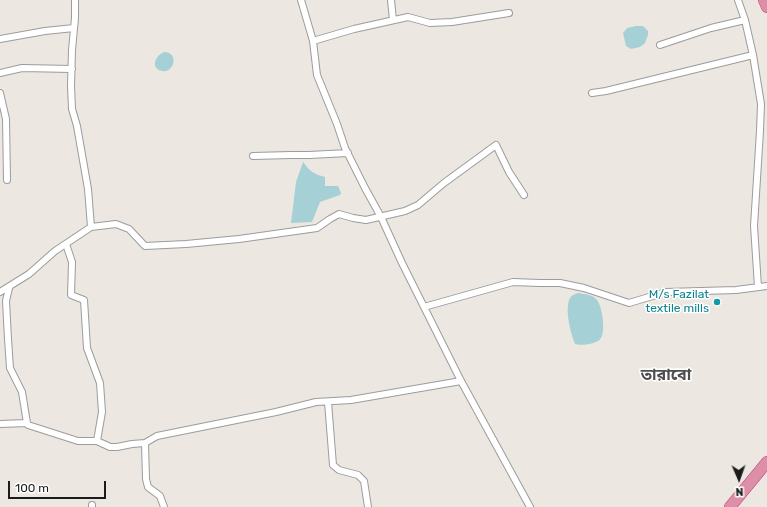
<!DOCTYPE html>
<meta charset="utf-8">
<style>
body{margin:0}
#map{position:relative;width:767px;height:507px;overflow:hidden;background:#ece7e1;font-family:Rubik,sans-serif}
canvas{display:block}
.north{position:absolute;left:719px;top:459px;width:40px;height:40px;-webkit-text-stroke:3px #fff;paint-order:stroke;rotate:178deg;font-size:11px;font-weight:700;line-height:16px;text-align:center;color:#1b1b1b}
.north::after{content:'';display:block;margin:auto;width:14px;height:18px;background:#1b1b1b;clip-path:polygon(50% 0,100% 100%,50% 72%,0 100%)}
.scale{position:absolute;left:8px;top:481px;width:98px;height:18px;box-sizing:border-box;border:2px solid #1b1b1b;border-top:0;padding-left:5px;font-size:12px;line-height:14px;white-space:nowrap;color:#1b1b1b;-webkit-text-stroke:3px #fff;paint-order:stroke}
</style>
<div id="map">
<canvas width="767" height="507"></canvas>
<div class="north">N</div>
<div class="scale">100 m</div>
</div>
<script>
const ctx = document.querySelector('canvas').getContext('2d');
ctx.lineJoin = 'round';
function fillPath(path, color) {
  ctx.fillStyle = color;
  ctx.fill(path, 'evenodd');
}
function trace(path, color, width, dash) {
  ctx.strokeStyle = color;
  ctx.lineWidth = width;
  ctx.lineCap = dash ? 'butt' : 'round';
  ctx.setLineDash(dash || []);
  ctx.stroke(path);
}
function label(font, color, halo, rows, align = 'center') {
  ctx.font = font + ' Rubik,"Noto Sans Bengali",sans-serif';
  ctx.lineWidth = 3;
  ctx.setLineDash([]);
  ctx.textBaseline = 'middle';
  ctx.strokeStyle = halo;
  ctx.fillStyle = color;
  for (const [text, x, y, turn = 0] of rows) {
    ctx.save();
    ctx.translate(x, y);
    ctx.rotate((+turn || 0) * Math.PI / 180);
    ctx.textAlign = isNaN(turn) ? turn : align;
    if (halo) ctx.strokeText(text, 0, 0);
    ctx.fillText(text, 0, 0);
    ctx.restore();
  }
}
const water = new Path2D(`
 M636 26H643L648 31V35L645 43 640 47 631 49 626 46 623 33 627 28Z
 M164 52C181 52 173 77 159 70 150 65 158 54 164 52Z
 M303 162C310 171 313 174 325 177V186H338L341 193 340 195 320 202 312 222 291 223 296 182Z
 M578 293C584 294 591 294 596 299 602 304 606 331 601 338 598 344 582 346 575 344 571 334 564 309 570 298 572 295 575 294 578 293Z`);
const street = new Path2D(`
 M75 0V18L72 50 71 86 72 109 77 126 88 189 91 227
 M301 0 313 41 317 75 337 124 345 148 365 188 381 217 402 263 461 381 530 507
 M391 0 393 20
 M738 0 745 20 753 55 761 104 760 131 754 226 758 287
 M0 39 45 31 74 28
 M313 41 354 29 408 17 430 23 452 22 509 13
 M660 45 711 28 745 20
 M0 73 22 68 72 69
 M0 93 6 119 7 180
 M592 93 606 91 753 55
 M253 156 291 155H309L348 153
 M0 292 29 274 55 251 91 227 116 224 129 229 145 246 186 244 239 239 317 228 330 219 339 214 353 218 366 220 405 211 418 205 444 183 496 145 509 172 524 195
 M424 307 513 282 540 283H560L584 288 629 303 666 292 736 290 767 286
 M328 402 333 465 339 470 358 475 364 481 368 507
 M27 423 28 425 78 441H97L102 412 100 383 87 348 84 300 71 295 72 262 66 244
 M0 424 27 423 22 392 10 368 8 339 6 301 9 288
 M97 441 110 447H117L132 444 145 443 146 479 148 487 160 496 164 507
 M145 443 157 436 276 412 316 402 351 400 461 381
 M92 507V505`);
const highway = new Path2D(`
 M764 0 767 7
 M730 507 767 462`);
const markers = [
 [717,302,4,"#0f9aa8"]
];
const cultureNames = [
 ["M/s Fazilat",709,295],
 ["textile mills",709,309]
];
const districtNames = [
 ["তারাবো",666,375]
];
fillPath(water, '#a5d1d6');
trace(street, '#9c9c9c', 8);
trace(highway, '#c53377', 12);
trace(street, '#fff', 6);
trace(highway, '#dd8fa7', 11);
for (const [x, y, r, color] of markers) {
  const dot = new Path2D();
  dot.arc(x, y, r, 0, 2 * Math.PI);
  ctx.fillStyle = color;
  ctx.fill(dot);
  trace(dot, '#fff', 1.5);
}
label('12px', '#0d838f', '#fff', cultureNames, 'right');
label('bold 16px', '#4e4e4e', '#fff', districtNames);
</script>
